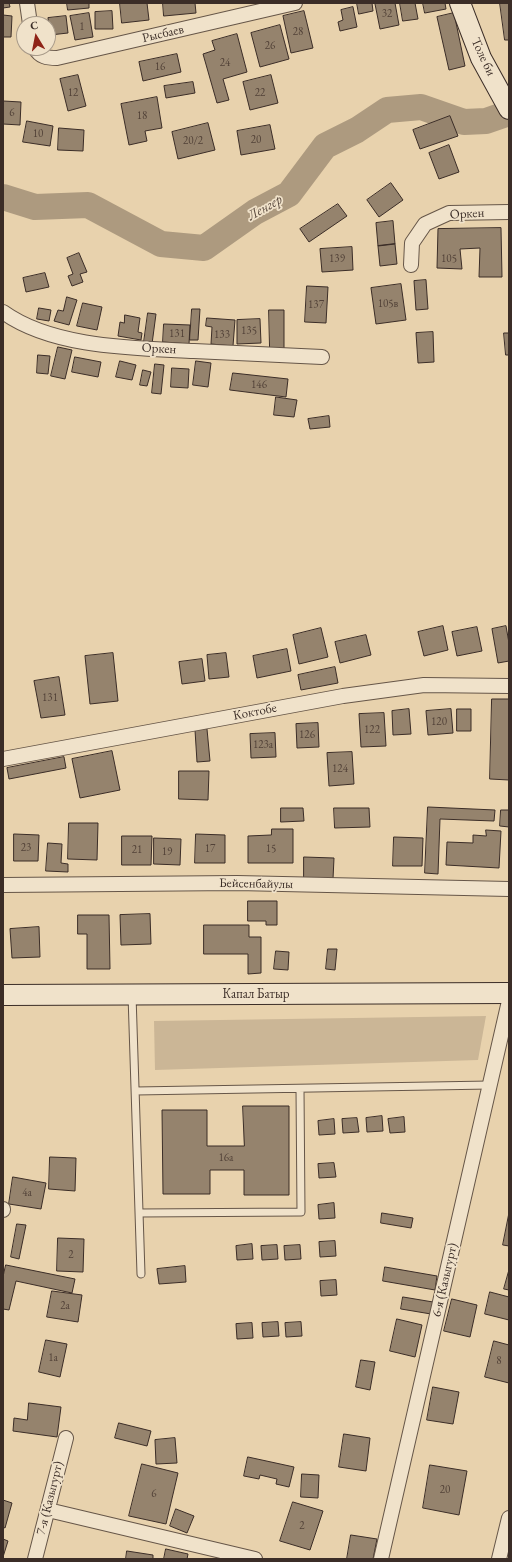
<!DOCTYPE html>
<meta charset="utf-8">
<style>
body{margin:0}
#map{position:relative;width:512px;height:1562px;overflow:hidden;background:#e8d2ad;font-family:"EB Garamond",serif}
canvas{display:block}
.frame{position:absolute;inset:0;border:4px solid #3b2d27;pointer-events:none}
.north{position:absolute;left:16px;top:16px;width:40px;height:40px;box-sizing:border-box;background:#f0e2ca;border:1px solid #a89a89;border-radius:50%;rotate:350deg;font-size:11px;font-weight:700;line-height:16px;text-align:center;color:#3b2d27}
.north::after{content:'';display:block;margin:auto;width:14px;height:18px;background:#8f2418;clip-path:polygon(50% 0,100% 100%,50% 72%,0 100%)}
</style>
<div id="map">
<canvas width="512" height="1562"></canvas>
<div class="frame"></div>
<div class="north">С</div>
</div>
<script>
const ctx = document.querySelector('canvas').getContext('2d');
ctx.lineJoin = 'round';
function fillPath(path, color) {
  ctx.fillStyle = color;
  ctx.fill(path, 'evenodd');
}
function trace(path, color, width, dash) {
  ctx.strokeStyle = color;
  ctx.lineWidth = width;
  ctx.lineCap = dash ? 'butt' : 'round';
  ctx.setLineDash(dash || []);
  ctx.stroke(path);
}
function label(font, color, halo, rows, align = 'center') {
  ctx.font = font + ' "EB Garamond",serif';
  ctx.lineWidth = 3.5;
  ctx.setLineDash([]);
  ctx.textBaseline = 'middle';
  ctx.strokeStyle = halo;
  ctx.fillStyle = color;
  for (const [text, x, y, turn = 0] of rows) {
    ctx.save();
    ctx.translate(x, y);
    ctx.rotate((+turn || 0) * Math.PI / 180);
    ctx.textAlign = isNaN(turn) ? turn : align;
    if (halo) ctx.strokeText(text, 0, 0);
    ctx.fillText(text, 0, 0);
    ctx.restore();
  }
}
const green = new Path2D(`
 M486 1016 478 1060 155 1070 154 1021Z`);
const river = new Path2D(`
 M3 197 35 207 88 205 161 244 204 248 255 212 289 194 325 146 357 130 387 110 421 107 464 122 486 121 509 113`);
const building = new Path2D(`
 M3 3H9L10 7 3 8Z
 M67 3H89V8L68 10Z
 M120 3H147L149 20 122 23Z
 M163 3H195L196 13 164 16Z
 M357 3H372L373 11 359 14Z
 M379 3H395L399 25 380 29 375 4Z
 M400 3H415L418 19 403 21Z
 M423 3H445L446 9 425 13Z
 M500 3H509V40H505Z
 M353 7 357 27 340 31 338 22 343 20 341 10Z
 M112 11 113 29H95V12Z
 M304 11 313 48 291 53 283 16Z
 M89 13 93 37 75 40 70 16Z
 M454 13 465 66 449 70 437 17Z
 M3 15 12 16 11 37H3Z
 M66 16 68 33 50 35 48 18Z
 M280 25 289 59 260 67 251 33Z
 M237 34 247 72 223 79 229 100 217 103 203 54 215 50 212 41Z
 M177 54 181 72 143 81 139 62Z
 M78 75 86 106 68 111 60 79Z
 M271 75 278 103 250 110 243 82Z
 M193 82 195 93 166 98 164 86Z
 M157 97 162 128 145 131 147 141 129 145 121 104Z
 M3 101 21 102 20 125 3 124Z
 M450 116 458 136 420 149 413 130Z
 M27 121 53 126 50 146 23 142Z
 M208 123 215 150 178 159 172 132Z
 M270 125 275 149 241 155 237 131Z
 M59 128 84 130 83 151 58 150Z
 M449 145 459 172 439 179 429 153Z
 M391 183 403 200 379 217 367 200Z
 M338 204 347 216 309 242 300 229Z
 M393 221 395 244 378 246 376 223Z
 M501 228 502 277H479L480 248 460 249 462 269 437 268 438 229Z
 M395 244 397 264 380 266 378 246Z
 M352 247 353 270 322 272 320 249Z
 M79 253 87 272 80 274 83 282 72 286 68 276 73 274 67 258Z
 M45 273 49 287 26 292 23 278Z
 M426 280 428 309 416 310 414 281Z
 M401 284 406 320 376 324 371 288Z
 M307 286 328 287 326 323 305 322Z
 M67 297 77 300 69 325 54 321 58 310 63 311Z
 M83 303 102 307 97 330 77 326Z
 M39 308 51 310 49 321 37 319Z
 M192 309H200L198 340H190Z
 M269 310H284V349H270Z
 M148 313 156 314 152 344 144 342Z
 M125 315 140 318 138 332 142 333 141 340 118 336 120 322 124 323Z
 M207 318 235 320 233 346 211 344 212 327 206 326Z
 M260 319 261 343 237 344V320Z
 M164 324 190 325 189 344 163 342Z
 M433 332 434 362 418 363 416 333Z
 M504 333H509V355H506Z
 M58 347 72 350 65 379 51 376Z
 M38 355 50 356 48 374 37 373Z
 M75 357 101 362 98 377 72 372Z
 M120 361 136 365 132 380 116 377Z
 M196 361 211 363 208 387 193 385Z
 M155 364 164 365 161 394 152 393Z
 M172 368 189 369 188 388 171 387Z
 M143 370 151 372 147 386 140 385Z
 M233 373 288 379 286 397 230 390Z
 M276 397 297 400 294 417 274 415Z
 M329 416 330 427 310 429 308 419Z
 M443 626 448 650 424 656 418 632Z
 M506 626 509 643V661L498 663 492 629Z
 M477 627 482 651 457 656 452 632Z
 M321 628 328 657 299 664 293 635Z
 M366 635 371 655 340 663 335 642Z
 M287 649 291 671 257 678 253 656Z
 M113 653 118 701 90 704 85 656Z
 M226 653 229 677 209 679 207 655Z
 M202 659 205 681 182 684 179 662Z
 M335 667 338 683 301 690 298 675Z
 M59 677 65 715 41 718 34 681Z
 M492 699H509V780L490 779Z
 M409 709 411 734 393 735 392 711Z
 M451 709 453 733 428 735 426 711Z
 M457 709H471V731H457Z
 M384 713 386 746 361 747 359 714Z
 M318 723 319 747 297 748 296 724Z
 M207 729 210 761 197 762 195 730Z
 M275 733 276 757 251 758 250 734Z
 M112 751 120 790 80 798 72 759Z
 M352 752 354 784 329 786 327 753Z
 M64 757 66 768 9 779 7 768Z
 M179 771H209L208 800 179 799Z
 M428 807 495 810 494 821 440 819 438 874 425 873Z
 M281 808H303L304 821 281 822Z
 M334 808H369L370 827 335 828Z
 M501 810H509V827L500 826Z
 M69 823H98L97 860 68 859Z
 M272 829H293V863H248V836L271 835Z
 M486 830 501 831 499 868 446 865 447 842 473 843V835L486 836Z
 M14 834 39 835 38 861H14Z
 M196 834 225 835V863H195Z
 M122 836H152L151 865H122Z
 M394 837 423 838 422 866H393Z
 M154 838 181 839 180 865 154 864Z
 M48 843 62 844 61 863 68 864V872L46 871Z
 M304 857 334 858 333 879 304 878Z
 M248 901H277V925H266V921H248Z
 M150 914 151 944 121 945 120 915Z
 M78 915H109L110 969H87V934H78Z
 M204 925H249V937H261V973L248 974V954H204Z
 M39 927 40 957 12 958 10 929Z
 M328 949H337L335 970 326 969Z
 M276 951 289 952 288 970 274 969Z
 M243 1106H289V1195H244V1170H210V1194H163L162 1110H207V1146H244Z
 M382 1116 383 1131 367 1132 366 1118Z
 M404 1117 405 1132 390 1133 388 1119Z
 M357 1118 359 1132 343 1133 342 1119Z
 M334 1119 335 1134 319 1135 318 1121Z
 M50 1157 76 1158 75 1191 49 1189Z
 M334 1163 336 1177 319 1178 318 1164Z
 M13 1177 46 1183 41 1209 9 1204Z
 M334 1203 335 1218 319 1219 318 1205Z
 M382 1213 413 1218 411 1228 381 1223Z
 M509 1213V1246L503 1245Z
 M17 1224 26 1225 19 1259 11 1257Z
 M58 1238 84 1239 83 1272 57 1271Z
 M335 1241 336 1256 320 1257 319 1242Z
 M252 1244 253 1259 237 1260 236 1246Z
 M277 1245 278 1259 262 1260 261 1246Z
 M300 1245 301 1259 285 1260 284 1246Z
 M6 1265 75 1279 72 1293 16 1281 9 1310 3 1309V1277Z
 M185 1266 186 1282 159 1284 157 1269Z
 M385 1267 437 1276 435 1290 383 1281Z
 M509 1270V1290L504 1289Z
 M336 1280 337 1295 321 1296 320 1281Z
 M52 1291 82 1295 78 1322 47 1317Z
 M490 1292 509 1297V1320L485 1314Z
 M403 1297 433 1302 431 1314 401 1309Z
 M452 1299 477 1305 470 1337 444 1331Z
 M397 1319 422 1325 415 1357 390 1351Z
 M278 1322 279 1336 263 1337 262 1323Z
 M301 1322 302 1336 286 1337 285 1323Z
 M252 1323 253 1338 237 1339 236 1324Z
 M46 1340 67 1344 60 1377 39 1372Z
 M494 1341 509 1345V1383L485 1377Z
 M361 1360 375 1362 370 1390 356 1387Z
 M433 1387 459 1392 453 1424 427 1420Z
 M29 1403 61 1407 57 1437 13 1431 14 1418 27 1420Z
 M119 1423 151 1431 147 1446 115 1438Z
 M344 1434 370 1438 366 1471 339 1467Z
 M175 1438 177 1463 156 1464 155 1440Z
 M248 1457 294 1467 289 1487 276 1484 277 1479 260 1475 259 1479 244 1476Z
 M142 1464 178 1473 166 1524 129 1516Z
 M430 1465 467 1471 459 1515 423 1508Z
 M302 1474 319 1475 318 1498 301 1497Z
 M3 1500 12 1503 5 1528 3 1527Z
 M293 1502 323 1511 310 1550 280 1541Z
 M176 1509 194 1516 187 1533 170 1526Z
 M351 1535 377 1539 373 1559H347Z
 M3 1539 8 1541 3 1557Z
 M166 1549 188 1554 187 1559H164Z
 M127 1551 153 1555V1559H126Z`);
const lane = new Path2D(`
 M132 995 141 1274
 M136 1091 490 1085
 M139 1213 301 1212 300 1089`);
const street = new Path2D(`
 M27 3 30 24
 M35 48C40 57 47 58 57 58L295 3
 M411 265 412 243 425 224 449 213 509 212
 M3 312C53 348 134 348 194 351 237 353 279 355 322 357
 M3 759 343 696 424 685 509 686
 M3 885 237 883 509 889
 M3 1209V1210
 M48 1510 255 1559
 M35 1559 66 1438
 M381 1559 509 1001
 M499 1559 509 1518`);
const secondary = new Path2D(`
 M460 3 481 58 509 109
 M3 995 509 993`);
const numberNames = [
 ["32",387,14],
 ["1",82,27],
 ["28",298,32],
 ["26",270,46],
 ["24",225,63],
 ["16",160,67],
 ["12",73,93],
 ["22",260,93],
 ["6",12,113],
 ["18",142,116],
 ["10",38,134],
 ["20",256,140],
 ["20/2",193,141],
 ["139",337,259],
 ["105",449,259],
 ["105в",388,304],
 ["137",316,305],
 ["135",249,331],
 ["131",177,334],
 ["133",222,335],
 ["146",259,385],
 ["131",50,698],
 ["120",439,722],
 ["122",372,730],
 ["126",307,735],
 ["123а",263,745],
 ["124",340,769],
 ["23",26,848],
 ["17",210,849],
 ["15",271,849],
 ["21",137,850],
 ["19",167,852],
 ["16а",226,1158],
 ["4а",27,1193],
 ["2",71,1255],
 ["2а",65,1306],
 ["1а",53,1358],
 ["8",499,1361],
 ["20",445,1490],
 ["6",154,1494],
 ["2",302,1526]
];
const streetNames = [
 ["Рысбаев",163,34,-13],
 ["Толе би",483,57,65],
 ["Оркен",467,214,-3],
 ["Оркен",159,349,3],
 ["Коктобе",255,712,-11],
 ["Бейсенбайулы",256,884,1],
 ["Капал Батыр",256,994],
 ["6-я (Казыгурт)",445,1280,-77],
 ["7-я (Казыгурт)",50,1498,-76]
];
const waterNames = [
 ["Ленгер",265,208,-30]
];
fillPath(green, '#cbb696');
trace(river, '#ad9a7f', 26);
fillPath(building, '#95836d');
trace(building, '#3b2d27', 1);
trace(lane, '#665648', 9);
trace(street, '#665648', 16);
trace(secondary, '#3b2d27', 22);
trace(lane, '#f0e2ca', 7);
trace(street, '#f0e2ca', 14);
trace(secondary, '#f0e2ca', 20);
label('11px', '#524238', null, numberNames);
label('13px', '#3b2d27', '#f0e2ca', streetNames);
label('italic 14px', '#58483d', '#f0e2ca', waterNames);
</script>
